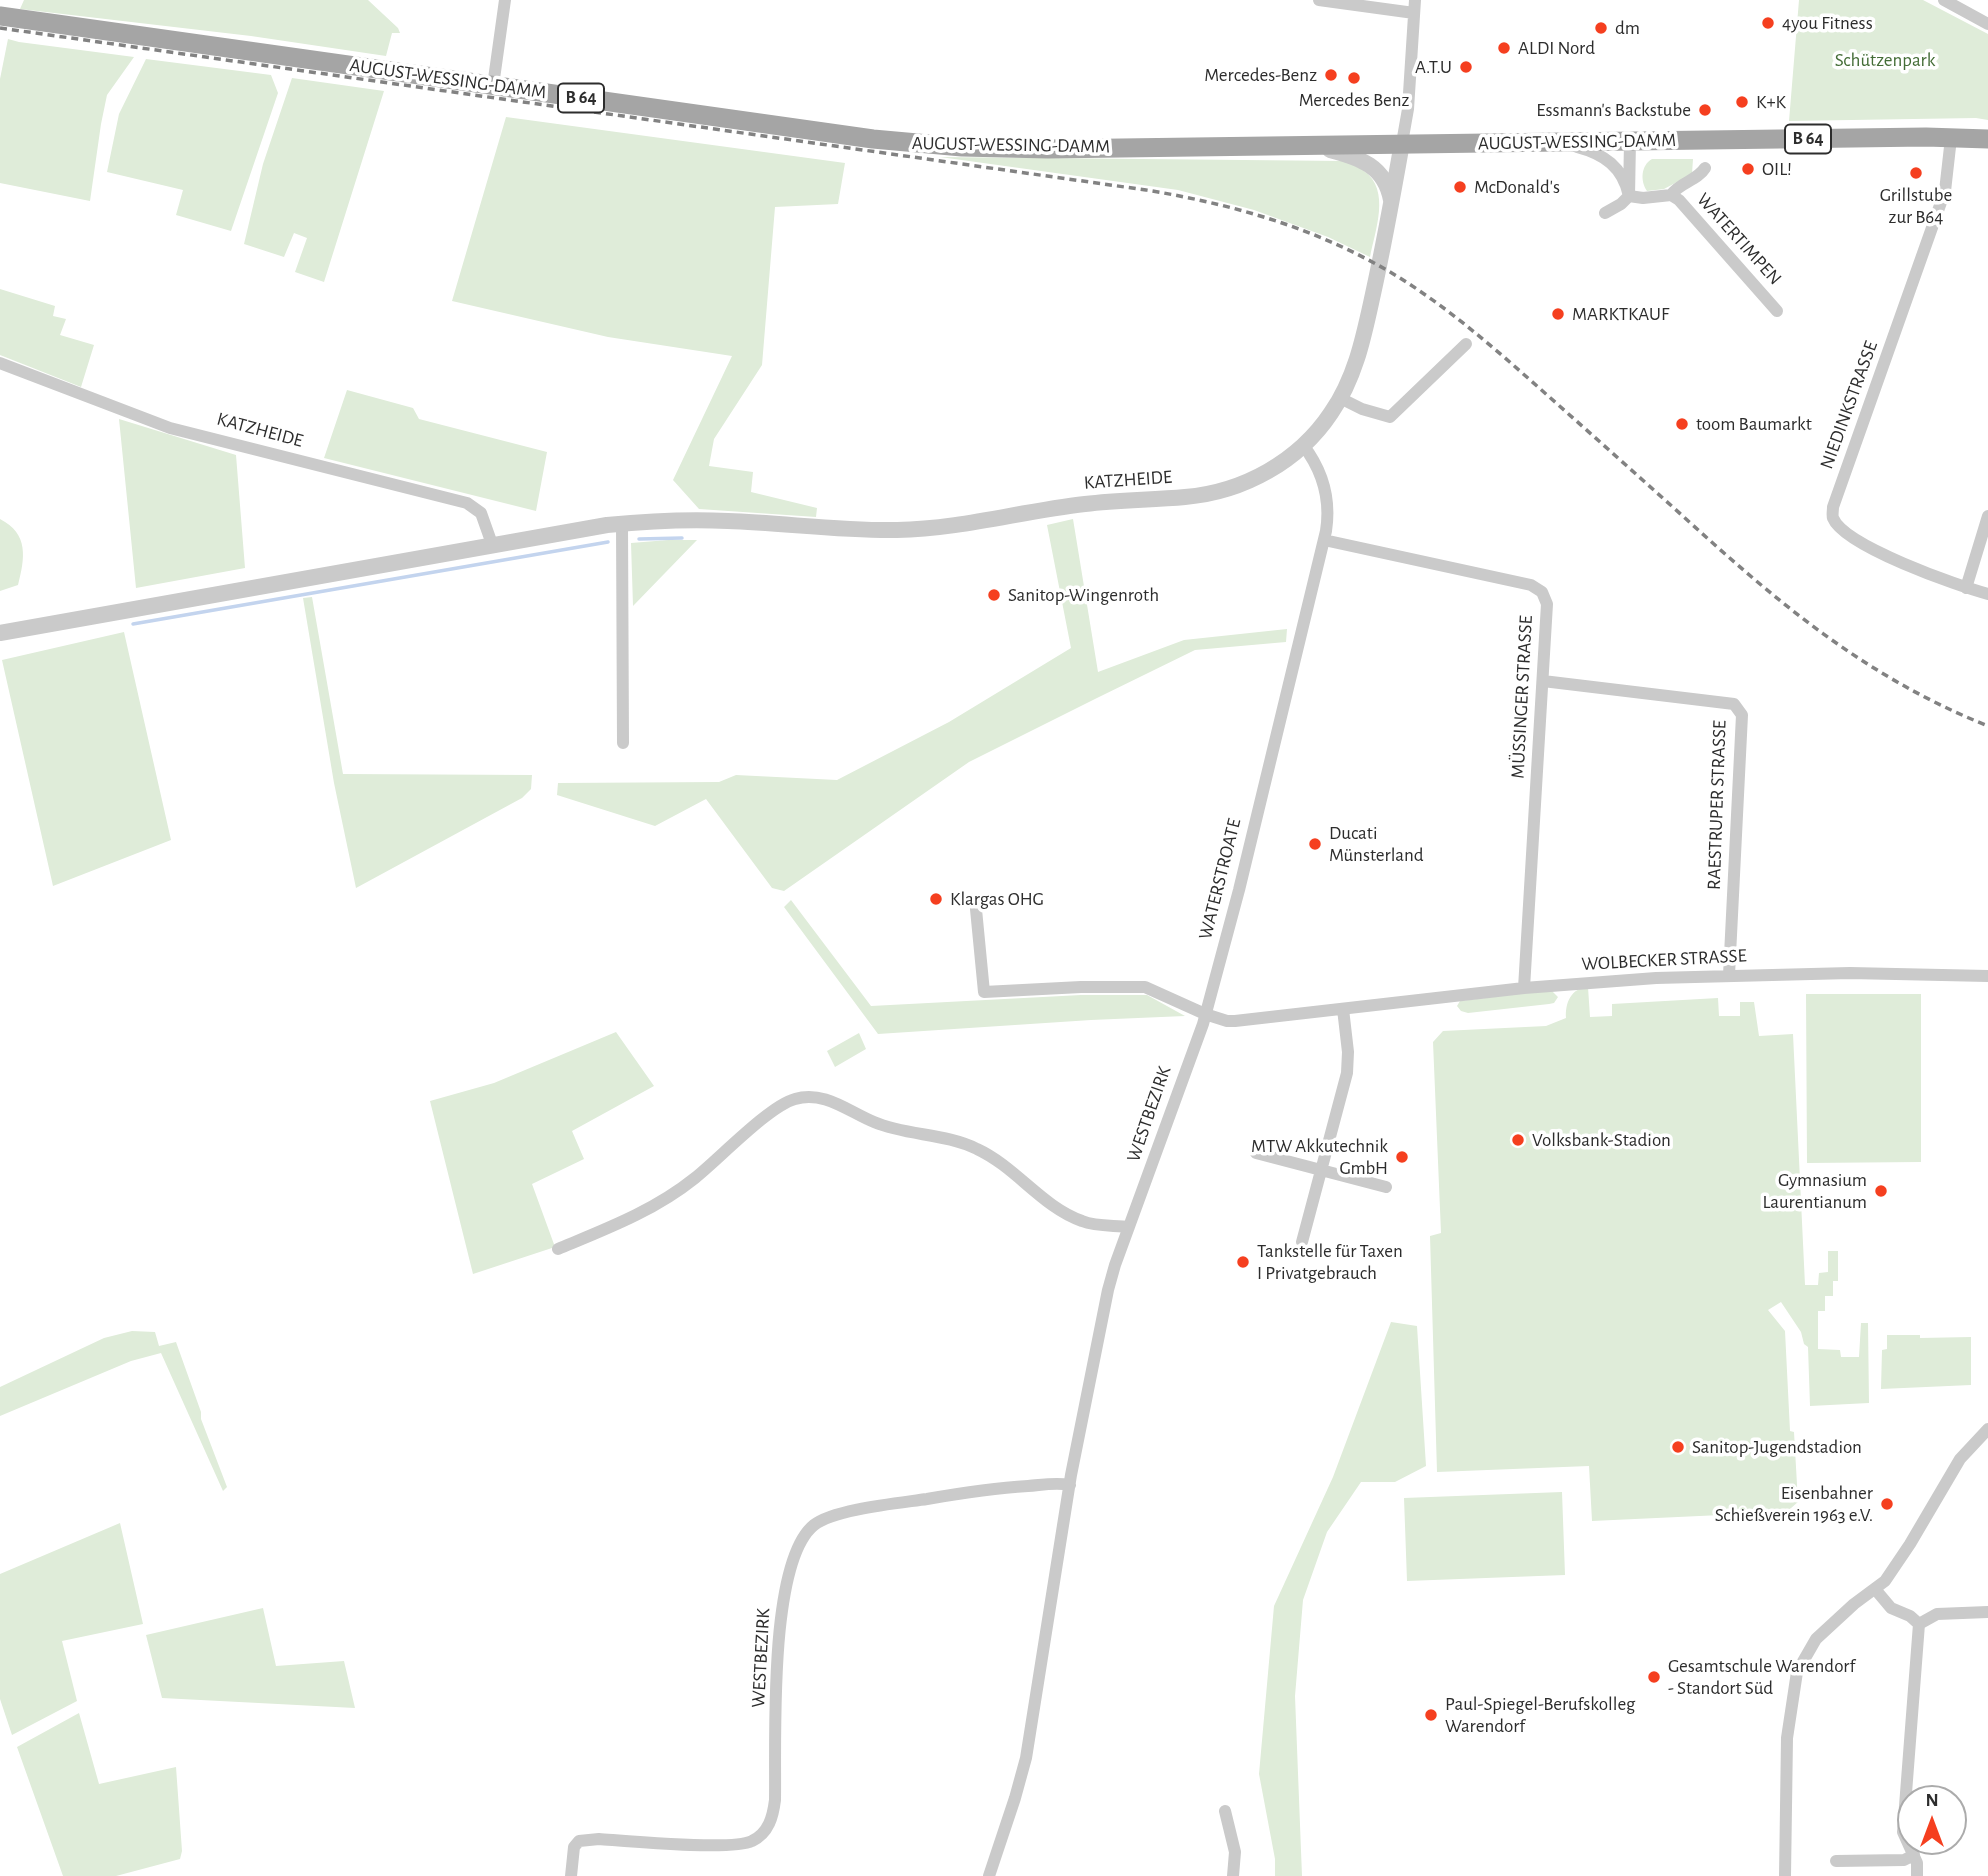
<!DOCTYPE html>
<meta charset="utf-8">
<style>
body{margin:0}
#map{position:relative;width:1988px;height:1876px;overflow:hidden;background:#fff;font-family:"Alegreya Sans",sans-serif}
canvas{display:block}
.north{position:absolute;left:1897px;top:1785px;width:70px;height:70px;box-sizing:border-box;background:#fff;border:2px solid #ababab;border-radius:50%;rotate:0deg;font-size:19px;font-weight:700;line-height:28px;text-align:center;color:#2d2d2d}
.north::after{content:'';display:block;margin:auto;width:24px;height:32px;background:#f53f1f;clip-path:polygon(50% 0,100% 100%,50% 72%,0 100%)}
</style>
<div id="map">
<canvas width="1988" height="1876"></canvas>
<div class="north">N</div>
</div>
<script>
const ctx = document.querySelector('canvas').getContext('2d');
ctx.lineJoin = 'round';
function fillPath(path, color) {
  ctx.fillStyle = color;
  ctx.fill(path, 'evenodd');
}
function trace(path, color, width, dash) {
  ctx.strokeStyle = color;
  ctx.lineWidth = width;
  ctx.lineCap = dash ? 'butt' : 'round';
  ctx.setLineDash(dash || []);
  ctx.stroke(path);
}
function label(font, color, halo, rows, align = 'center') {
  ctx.font = font + ' "Alegreya Sans",sans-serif';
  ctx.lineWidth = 7;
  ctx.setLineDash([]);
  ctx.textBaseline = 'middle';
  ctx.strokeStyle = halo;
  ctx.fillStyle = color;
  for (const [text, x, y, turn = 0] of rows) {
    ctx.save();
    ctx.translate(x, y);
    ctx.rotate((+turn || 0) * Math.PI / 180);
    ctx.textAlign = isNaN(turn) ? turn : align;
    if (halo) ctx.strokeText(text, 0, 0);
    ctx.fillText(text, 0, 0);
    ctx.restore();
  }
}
const green = new Path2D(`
 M24 0H368L398 28 400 33H392L386 56 251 36 20 9Z
 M1799 0H1923L1988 34V120L1976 118 1789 121Z
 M8 39 19 42 134 57 107 95 101 124 90 201 0 183V79Z
 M146 59 271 75 278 93 231 231 176 215 183 190 107 172 119 114Z
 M292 78 384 91 324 282 295 272 307 238 294 233 284 257 244 244 263 164Z
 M506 117 845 163 838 204 775 207 762 365 714 439 709 466 753 472 751 492 817 508 816 517 699 509 673 480 732 356 608 337 452 301Z
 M940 157 1344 161C1350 164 1359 166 1364 171 1391 190 1375 231 1370 257L1328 237 1254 210 1178 190Z
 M1652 159H1693L1692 174 1664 189 1647 191C1640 181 1641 165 1652 159Z
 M0 289 55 306 53 316 66 319 60 335 94 345 81 387 0 355Z
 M347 390 413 408 419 419 547 452 536 511 324 458Z
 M119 419 236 455 245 568 136 588Z
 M0 519C29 534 25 558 18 585L0 591Z
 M1073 519 1098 672 1184 640 1287 629 1286 642 1195 650 1097 698 969 762 784 891 772 888 706 799 655 826 557 795 558 783 719 782 736 775 837 780 949 722 1071 648 1047 525Z
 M668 540H697L633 606 631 543Z
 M312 597 343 774 532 775 531 789 522 798 356 888 334 783 303 598Z
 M124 632 171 840 53 886 2 660Z
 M791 900 871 1006 1081 995H1147L1185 1016 1091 1020 878 1034 784 907Z
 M1588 987 1590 1017 1612 1016V1004L1718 998 1719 1016H1740V1002H1754L1759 1036 1793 1034 1805 1285H1818L1819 1273 1828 1272V1251H1838V1281H1833V1296H1825V1311H1818V1349L1840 1350 1841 1357H1859L1861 1323H1868L1869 1403 1810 1406 1808 1347 1804 1344 1801 1332 1781 1302 1768 1310 1785 1331 1790 1431 1794 1432 1798 1502 1783 1515 1764 1513 1592 1521 1589 1466 1437 1472 1430 1236 1441 1233 1433 1042 1443 1031 1546 1026 1566 1018C1565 1003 1571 988 1588 987Z
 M1551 990 1558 997 1554 1003 1549 1004 1468 1013 1461 1011 1457 1006 1460 1001Z
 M1806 994H1921V1162L1807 1163Z
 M616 1032 654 1086 572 1131 584 1159 532 1184 555 1247 473 1274 430 1101 494 1083Z
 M859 1033 866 1049 835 1067 827 1051Z
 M1391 1322 1417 1326 1426 1466 1395 1482H1361L1327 1532 1303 1600 1295 1696 1302 1876H1275V1859L1259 1774 1274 1606 1333 1477Z
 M132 1331 155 1332 159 1346 176 1342 201 1412V1419L227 1487 223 1491 161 1353 131 1361 0 1416V1387L104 1338Z
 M1887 1335H1920V1338L1971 1337V1385L1881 1389 1882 1350 1887 1349Z
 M1562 1492 1565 1575 1407 1581 1404 1498Z
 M120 1523 143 1624 62 1641 77 1701 12 1735 0 1699V1574Z
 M263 1608 276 1666 344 1661 355 1708 162 1698 146 1635Z
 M79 1713 99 1784 176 1767 182 1851 180 1859 116 1876H63L17 1747Z`);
const stream = new Path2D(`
 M639 539 682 538
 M133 624 608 542`);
const minor = new Path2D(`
 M1319 0 1414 13
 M1944 0 1988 24
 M493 86 505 0
 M1951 138 1945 191 1833 507C1833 511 1832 515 1833 518 1844 546 1958 586 1988 594
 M1402 143 1408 109 1415 0
 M1577 147C1604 154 1623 167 1629 196
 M1671 195 1679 200 1777 311
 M1629 196 1643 198 1671 195C1680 182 1697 181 1705 168
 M1605 213 1621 204 1629 196 1630 141
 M0 363 170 428 467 503 481 513 492 544
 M1340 398 1362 409 1390 417 1466 344
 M622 524 623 743
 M1324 540 1531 585 1542 592 1547 604 1524 988
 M1966 588 1988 516
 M1543 681 1734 704 1742 715 1729 975
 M975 899 984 992 1081 987H1145L1205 1014 1227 1021H1235L1524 988 1656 978 1850 973 1988 976
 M1256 1153 1386 1187
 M1302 1242 1347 1073 1348 1052 1343 1009
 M558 1249C606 1229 654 1211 695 1178 719 1159 769 1106 795 1099 824 1090 849 1112 874 1122 907 1136 945 1133 977 1149 1016 1167 1042 1207 1082 1221 1097 1227 1114 1225 1129 1227
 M1875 1589 1891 1608 1910 1616 1919 1624
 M1919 1624 1937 1614 1988 1612
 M1225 1811 1235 1852 1233 1876
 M1836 1861 1904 1860 1914 1855
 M571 1876 574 1847 579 1841 599 1839C627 1841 732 1851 752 1841 769 1833 773 1816 775 1800 776 1741 768 1562 814 1525 834 1509 900 1503 927 1499 961 1493 994 1488 1028 1486 1042 1485 1056 1482 1070 1485
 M989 1876 1015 1798 1026 1758 1071 1475 1108 1290 1115 1265 1203 1024 1239 890 1326 531C1331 499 1323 471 1303 445
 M1785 1876 1787 1738 1797 1672 1816 1639 1854 1604 1885 1581 1910 1544 1960 1459 1988 1429
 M1917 1876V1863L1903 1832 1919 1624`);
const tertiary = new Path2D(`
 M1330 150C1360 158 1385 166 1391 200
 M0 633 607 525C648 521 688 519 728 521 785 523 841 531 897 530 961 529 1022 511 1085 504 1119 500 1152 500 1185 497 1244 492 1299 461 1331 413 1356 377 1364 335 1373 294 1384 244 1393 194 1402 143`);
const primary = new Path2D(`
 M0 16 873 139 962 147 1048 149 1926 137 1988 139`);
const rail = new Path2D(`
 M0 28 1146 190C1245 206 1342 236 1424 294 1452 313 1478 335 1504 357 1561 407 1618 458 1675 509 1774 599 1861 675 1988 726`);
const markers = [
 [1768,23,7,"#f53f1f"],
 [1601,28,7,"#f53f1f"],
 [1504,48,7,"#f53f1f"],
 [1466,67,7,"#f53f1f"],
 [1331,75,7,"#f53f1f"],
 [1354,78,7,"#f53f1f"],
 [1742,102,7,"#f53f1f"],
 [1705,110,7,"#f53f1f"],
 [1748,169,7,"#f53f1f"],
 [1916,173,7,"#f53f1f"],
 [1460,187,7,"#f53f1f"],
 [1558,314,7,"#f53f1f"],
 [1682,424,7,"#f53f1f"],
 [994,595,7,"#f53f1f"],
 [1315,844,7,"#f53f1f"],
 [936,899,7,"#f53f1f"],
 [1518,1140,7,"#f53f1f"],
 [1402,1157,7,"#f53f1f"],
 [1881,1191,7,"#f53f1f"],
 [1243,1262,7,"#f53f1f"],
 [1678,1447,7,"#f53f1f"],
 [1887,1504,7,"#f53f1f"],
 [1654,1677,7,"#f53f1f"],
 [1431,1715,7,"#f53f1f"]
];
const shields = [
 [581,98,46],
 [1808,139,46]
];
const shieldNames = [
 ["B 64",581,98],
 ["B 64",1808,139]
];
const poiNames = [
 ["4you Fitness",1782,23],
 ["dm",1615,28],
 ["ALDI Nord",1518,48],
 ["A.T.U",1452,67,"right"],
 ["Mercedes-Benz",1317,75,"right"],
 ["Mercedes Benz",1354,100,"center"],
 ["K+K",1756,102],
 ["Essmann's Backstube",1691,110,"right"],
 ["OIL!",1762,169],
 ["McDonald's",1474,187],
 ["Grillstube",1916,195,"center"],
 ["zur B64",1916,217,"center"],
 ["MARKTKAUF",1572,314],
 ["toom Baumarkt",1696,424],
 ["Sanitop-Wingenroth",1008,595],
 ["Ducati",1329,833],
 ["Münsterland",1329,855],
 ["Klargas OHG",950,899],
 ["Volksbank-Stadion",1532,1140],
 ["MTW Akkutechnik",1388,1146,"right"],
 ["GmbH",1388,1168,"right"],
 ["Gymnasium",1867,1180,"right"],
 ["Laurentianum",1867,1202,"right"],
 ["Tankstelle für Taxen",1257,1251],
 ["I Privatgebrauch",1257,1273],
 ["Sanitop-Jugendstadion",1692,1447],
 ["Eisenbahner",1873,1493,"right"],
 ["Schießverein 1963 e.V.",1873,1515,"right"],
 ["Gesamtschule Warendorf",1668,1666],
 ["- Standort Süd",1668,1688],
 ["Paul-Spiegel-Berufskolleg",1445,1704],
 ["Warendorf",1445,1726]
];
const parkNames = [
 ["Schützenpark",1885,60]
];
const streetNames = [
 ["AUGUST-WESSING-DAMM",448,79,8],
 ["AUGUST-WESSING-DAMM",1577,142,-1],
 ["AUGUST-WESSING-DAMM",1011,145,1],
 ["WATERTIMPEN",1739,239,48],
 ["NIEDINKSTRASSE",1849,405,-70],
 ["KATZHEIDE",260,430,15],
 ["KATZHEIDE",1128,480,-4],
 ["MÜSSINGER STRASSE",1522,697,-87],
 ["RAESTRUPER STRASSE",1717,805,-88],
 ["WATERSTROATE",1220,879,-76],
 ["WOLBECKER STRASSE",1664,960,-3],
 ["WESTBEZIRK",1149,1114,-71],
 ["WESTBEZIRK",761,1658,-87]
];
fillPath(green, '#dfecd9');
trace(stream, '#c3d4ee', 3.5);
trace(minor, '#cacaca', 12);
trace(tertiary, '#cacaca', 16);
trace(primary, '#a5a5a5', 19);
trace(rail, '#828282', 3.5, [7, 5]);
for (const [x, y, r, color] of markers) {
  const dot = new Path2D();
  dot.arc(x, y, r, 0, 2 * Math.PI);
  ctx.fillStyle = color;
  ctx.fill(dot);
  trace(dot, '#fff', 2.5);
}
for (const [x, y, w] of shields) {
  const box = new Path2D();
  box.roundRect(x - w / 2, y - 14.5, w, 29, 5);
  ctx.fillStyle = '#fff';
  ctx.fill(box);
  trace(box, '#2d2d2d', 2);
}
label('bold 18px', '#2d2d2d', null, shieldNames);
label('19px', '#2d2d2d', '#fff', poiNames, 'left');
label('19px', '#446d37', '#fff', parkNames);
label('19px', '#2d2d2d', '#fff', streetNames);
</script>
